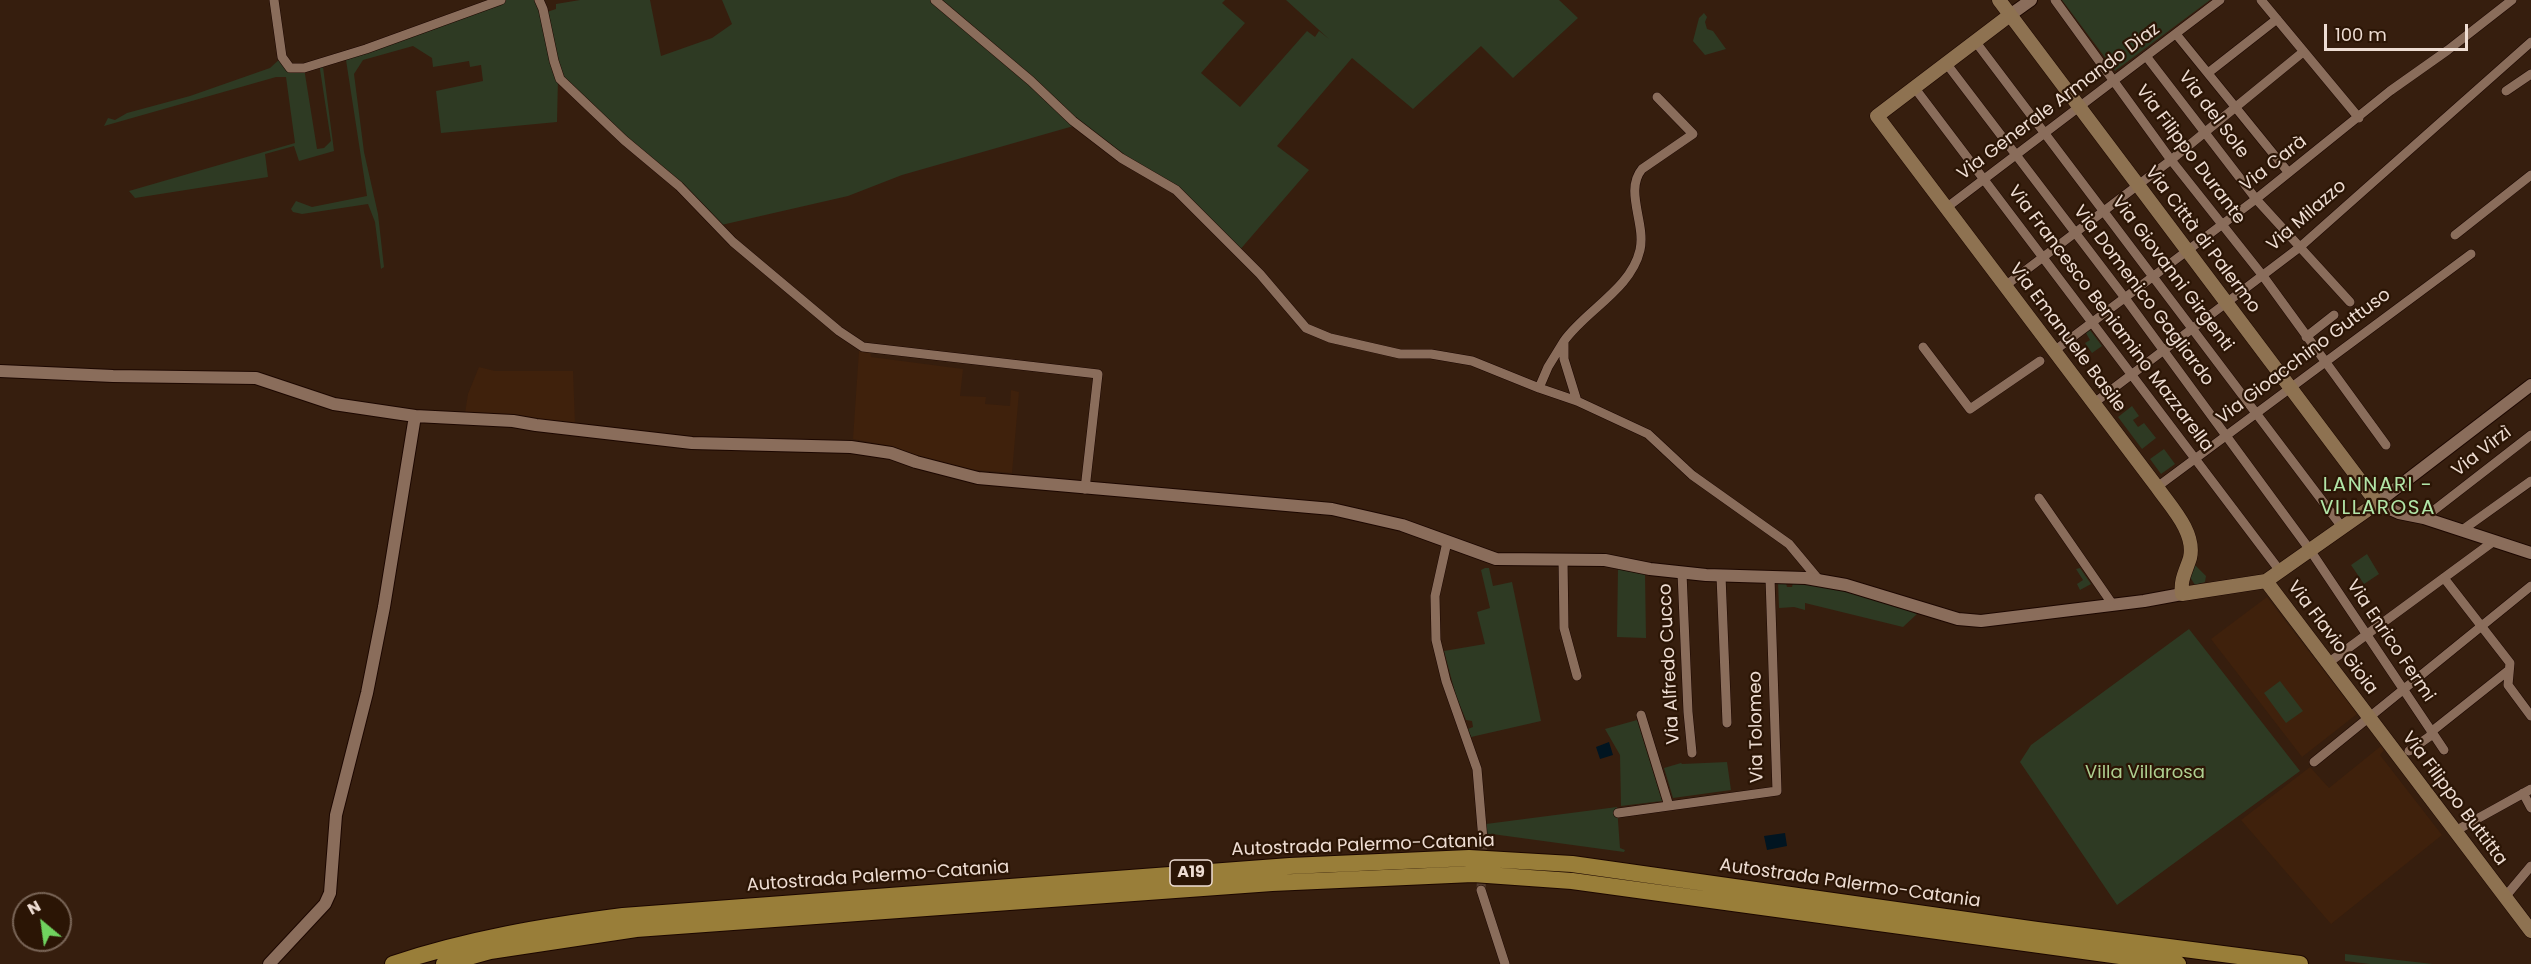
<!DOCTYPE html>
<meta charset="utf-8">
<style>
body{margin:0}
#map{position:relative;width:2531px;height:964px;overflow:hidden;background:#361e0e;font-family:Poppins,sans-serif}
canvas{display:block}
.north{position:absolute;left:12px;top:892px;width:60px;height:60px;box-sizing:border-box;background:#2b1505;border:2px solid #796557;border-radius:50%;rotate:331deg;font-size:16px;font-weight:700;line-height:24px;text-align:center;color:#eeddd3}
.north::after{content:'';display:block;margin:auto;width:21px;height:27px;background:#70d35f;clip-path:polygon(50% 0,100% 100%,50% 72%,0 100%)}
.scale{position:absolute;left:2324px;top:24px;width:144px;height:27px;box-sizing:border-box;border:3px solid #eeddd3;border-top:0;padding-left:8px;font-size:18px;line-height:21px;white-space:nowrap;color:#eeddd3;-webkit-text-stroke:4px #2b1505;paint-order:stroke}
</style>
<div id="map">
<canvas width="2531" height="964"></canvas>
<div class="north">N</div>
<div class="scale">100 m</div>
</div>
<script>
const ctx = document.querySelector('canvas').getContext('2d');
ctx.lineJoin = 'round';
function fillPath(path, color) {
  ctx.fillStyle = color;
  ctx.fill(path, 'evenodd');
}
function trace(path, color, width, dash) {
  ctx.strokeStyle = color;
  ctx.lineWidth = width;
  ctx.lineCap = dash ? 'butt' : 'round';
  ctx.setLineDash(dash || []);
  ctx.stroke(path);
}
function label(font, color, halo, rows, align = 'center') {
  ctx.font = font + ' Poppins,sans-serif';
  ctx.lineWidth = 4.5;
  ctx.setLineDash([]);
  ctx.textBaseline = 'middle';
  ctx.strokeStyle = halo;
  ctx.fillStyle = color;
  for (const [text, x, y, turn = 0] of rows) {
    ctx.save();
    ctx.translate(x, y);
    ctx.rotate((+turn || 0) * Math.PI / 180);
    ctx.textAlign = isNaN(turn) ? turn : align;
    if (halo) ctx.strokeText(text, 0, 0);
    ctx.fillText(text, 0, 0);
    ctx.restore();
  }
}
const built = new Path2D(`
 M859 351H870L871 357 963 369 960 396 986 397 985 404 1010 406 1011 390 1019 392 1012 473 965 469 918 457 895 447 853 439Z
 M479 367 495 371H573L575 425 514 415 465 413 468 394Z
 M2267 597 2357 714 2302 757 2211 639Z
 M2381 746 2384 750 2380 755 2442 835 2331 924 2241 820 2310 767 2329 788Z`);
const green = new Path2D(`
 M501 0H539L544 13 556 9V4L580 0H650L661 56 712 38 732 24 722 0H1225L1222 3 1245 23 1201 73 1240 107 1307 31 1315 37 1319 31 1329 39 1286 0H1559L1578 18 1513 78 1481 46 1413 109 1352 58 1277 146 1309 170 1238 252 1176 190 1077 125 902 175 848 196 717 226 558 78 557 122 441 133 436 91 483 81 481 65 470 67 469 61 433 67 432 58 413 46 363 60 354 74 364 152 378 214 384 267 381 269 375 222 368 204 302 214 293 212 291 209 296 201 312 207 367 196 346 60H329L323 67 334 151 299 161 294 146 265 154 268 177 135 198 129 191 295 143 286 77H276L104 126 108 118 115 120 127 113 190 96 270 68 282 57 290 68H304L317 149 324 148 331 141 319 63Z
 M2062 0H2210L2115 71Z
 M1704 13 1707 17 1705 22 1707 29 1713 31 1726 49 1705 55 1693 41 1699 18Z
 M2090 330 2102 346 2092 353 2085 343 2090 340 2086 333Z
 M2132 406 2139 416 2133 420 2138 427 2144 423 2156 438 2142 449 2118 417Z
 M2164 449 2175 464 2161 474 2150 459Z
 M2367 554 2379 574 2364 584 2351 565Z
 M2193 563 2206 576 2205 582 2195 585 2190 577Z
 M1485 568H1489L1493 586 1512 582 1541 721 1471 737 1468 729 1473 727 1472 721 1466 720 1456 696 1444 651 1485 644 1477 612 1490 608 1481 570Z
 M1618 568 1645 573 1646 638 1617 637Z
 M2080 568 2091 584 2080 590 2077 584 2083 580 2076 569Z
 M1778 581 1786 583 1787 587H1792L1793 583 1829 585 1887 602 1917 614 1903 627 1805 603V610L1794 607 1779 608Z
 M2189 629 2300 771 2117 905 2020 762 2031 745Z
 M2280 681 2303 711 2286 723 2264 693Z
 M1637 720 1662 801 1621 806 1620 755 1605 729Z
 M1727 762 1731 790 1673 798 1664 768 1681 763 1682 764Z
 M1617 807 1620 848 1625 850 1624 852 1492 834 1487 841 1486 824Z
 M2345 954 2433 964H2370L2345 961Z`);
const water = new Path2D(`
 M1609 742 1613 755 1600 759 1596 747Z
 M1785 833 1787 846 1767 850 1764 836Z`);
const minorTunnel = new Path2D(`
 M1481 890 1483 840`);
const minor = new Path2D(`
 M274 0 282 57 290 68H304L366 49 501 0
 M539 0 543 9 554 61 560 79 624 140 679 186 733 242 839 331 863 347 1098 374 1085 489
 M935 0 1031 81 1073 121 1121 158 1176 190 1260 274 1306 328 1330 338 1400 354H1431L1472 361 1539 388 1577 401 1648 434 1692 475 1789 544 1819 580
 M2055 0 2171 160 2263 276 2386 445
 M2261 0 2359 118
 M2176 34 2288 172
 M1975 41 2342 527
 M2146 56 2256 199 2350 302
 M1946 63 2125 298 2310 550 2444 750
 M2208 73 2277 19
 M1914 87 2280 571
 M2506 91 2531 74
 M1946 208 2220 0
 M2455 235 2531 175
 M2005 286 2171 160 2303 52
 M2306 337 2334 315
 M1564 341C1586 310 1631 289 1640 250 1646 223 1624 191 1642 169L1693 134 1657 97
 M1923 347 1970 409 2040 361
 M2054 351 2256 199 2390 91 2448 50 2512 0
 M1539 388 1548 367 1564 341V359L1577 401
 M2094 403 2300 247 2531 42
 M2157 487 2471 254
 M2039 498 2113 605
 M2424 518 2531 435
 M2461 531 2531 481
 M1447 542 1435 596 1436 640 1446 681 1477 769 1483 840
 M1563 559 1564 628 1577 676
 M1682 573 1688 712 1692 753
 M1721 576 1727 723
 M2444 578 2510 663 2508 685 2531 716
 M2328 663 2494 541
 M1641 715 1669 806
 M2431 732 2509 670
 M2409 751 2433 734
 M2314 762 2531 586
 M2523 793 2531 808
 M1618 813 1777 791 1770 578
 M2457 830 2531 789
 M1481 890 1505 964
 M2505 897 2531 866`);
const tertiary = new Path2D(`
 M2010 15 2031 0
 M0 371 113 376 256 378 334 404 415 416 513 421 536 425 692 443 851 447 891 453 916 462 978 478 1332 509 1402 525 1496 559 1605 560 1650 569 1706 575 1806 578 1846 585 1958 619 1981 621 2144 601 2182 594
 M2531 385 2377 503 2399 513 2424 518 2531 553
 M269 964 325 904 330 893 336 815 367 693 384 607 415 416`);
const secondary = new Path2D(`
 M1999 0 2377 503 2266 581
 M2010 15 1877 116 2157 487C2170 506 2196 532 2190 558 2186 571 2180 580 2182 594L2266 581
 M2266 581 2531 931`);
const motorway = new Path2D(`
 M393 964C468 939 545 926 623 916L1290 866 1469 858 1572 864 2037 930 2300 964
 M444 964 490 951 636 929 1272 883 1473 874 1572 881 2178 964`);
const shields = [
 [1191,873,42]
];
const shieldNames = [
 ["A19",1191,873]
];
const streetNames = [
 ["Via Generale Armando Diaz",2059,102,-37],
 ["Via del Sole",2213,115,53],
 ["Via Filippo Durante",2190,155,53],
 ["Via Carà",2274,164,-38],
 ["Via Milazzo",2307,216,-41],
 ["Via Città di Palermo",2202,240,53],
 ["Via Giovanni Girgenti",2172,274,53],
 ["Via Domenico Gagliardo",2143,296,53],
 ["Via Francesco Beniamino Mazzarella",2110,319,53],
 ["Via Emanuele Basile",2067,338,53],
 ["Via Gioacchino Guttuso",2304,357,-37],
 ["Via Virzì",2482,452,-38],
 ["Via Flavio Gioia",2332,638,53],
 ["Via Enrico Fermi",2390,641,56],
 ["Via Alfredo Cucco",1670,664,-93],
 ["Via Tolomeo",1757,727,-91],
 ["Via Filippo Buttitta",2454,799,53],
 ["Autostrada Palermo-Catania",1363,846,-2],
 ["Autostrada Palermo-Catania",878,877,-4],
 ["Autostrada Palermo-Catania",1850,884,8]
];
const parkNames = [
 ["Villa Villarosa",2145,773]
];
const neighbourhoodNames = [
 ["LANNARI -",2378,486],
 ["VILLAROSA",2378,509]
];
fillPath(built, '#3f210c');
fillPath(green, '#2e3a23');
fillPath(water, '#011521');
trace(minorTunnel, '#523b2c', 9, [9, 4.5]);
trace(minor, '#1c0700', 10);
trace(tertiary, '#1c0700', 14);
trace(secondary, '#1c0700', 15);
trace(motorway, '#1c0700', 18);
trace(minor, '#8a6d5b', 9);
trace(tertiary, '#8a6d5b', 12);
trace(secondary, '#8e7251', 14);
trace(motorway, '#997e39', 16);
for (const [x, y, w] of shields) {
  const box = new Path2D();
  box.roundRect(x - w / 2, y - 13, w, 26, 4.5);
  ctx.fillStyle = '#2b1505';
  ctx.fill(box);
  trace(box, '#eeddd3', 1.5);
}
label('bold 16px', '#eeddd3', null, shieldNames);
label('18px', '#eeddd3', '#2b1505', streetNames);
label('18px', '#adce8f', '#2b1505', parkNames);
ctx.letterSpacing = '1.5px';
label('20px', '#b1e5a7', '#2b1505', neighbourhoodNames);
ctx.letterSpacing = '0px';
</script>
